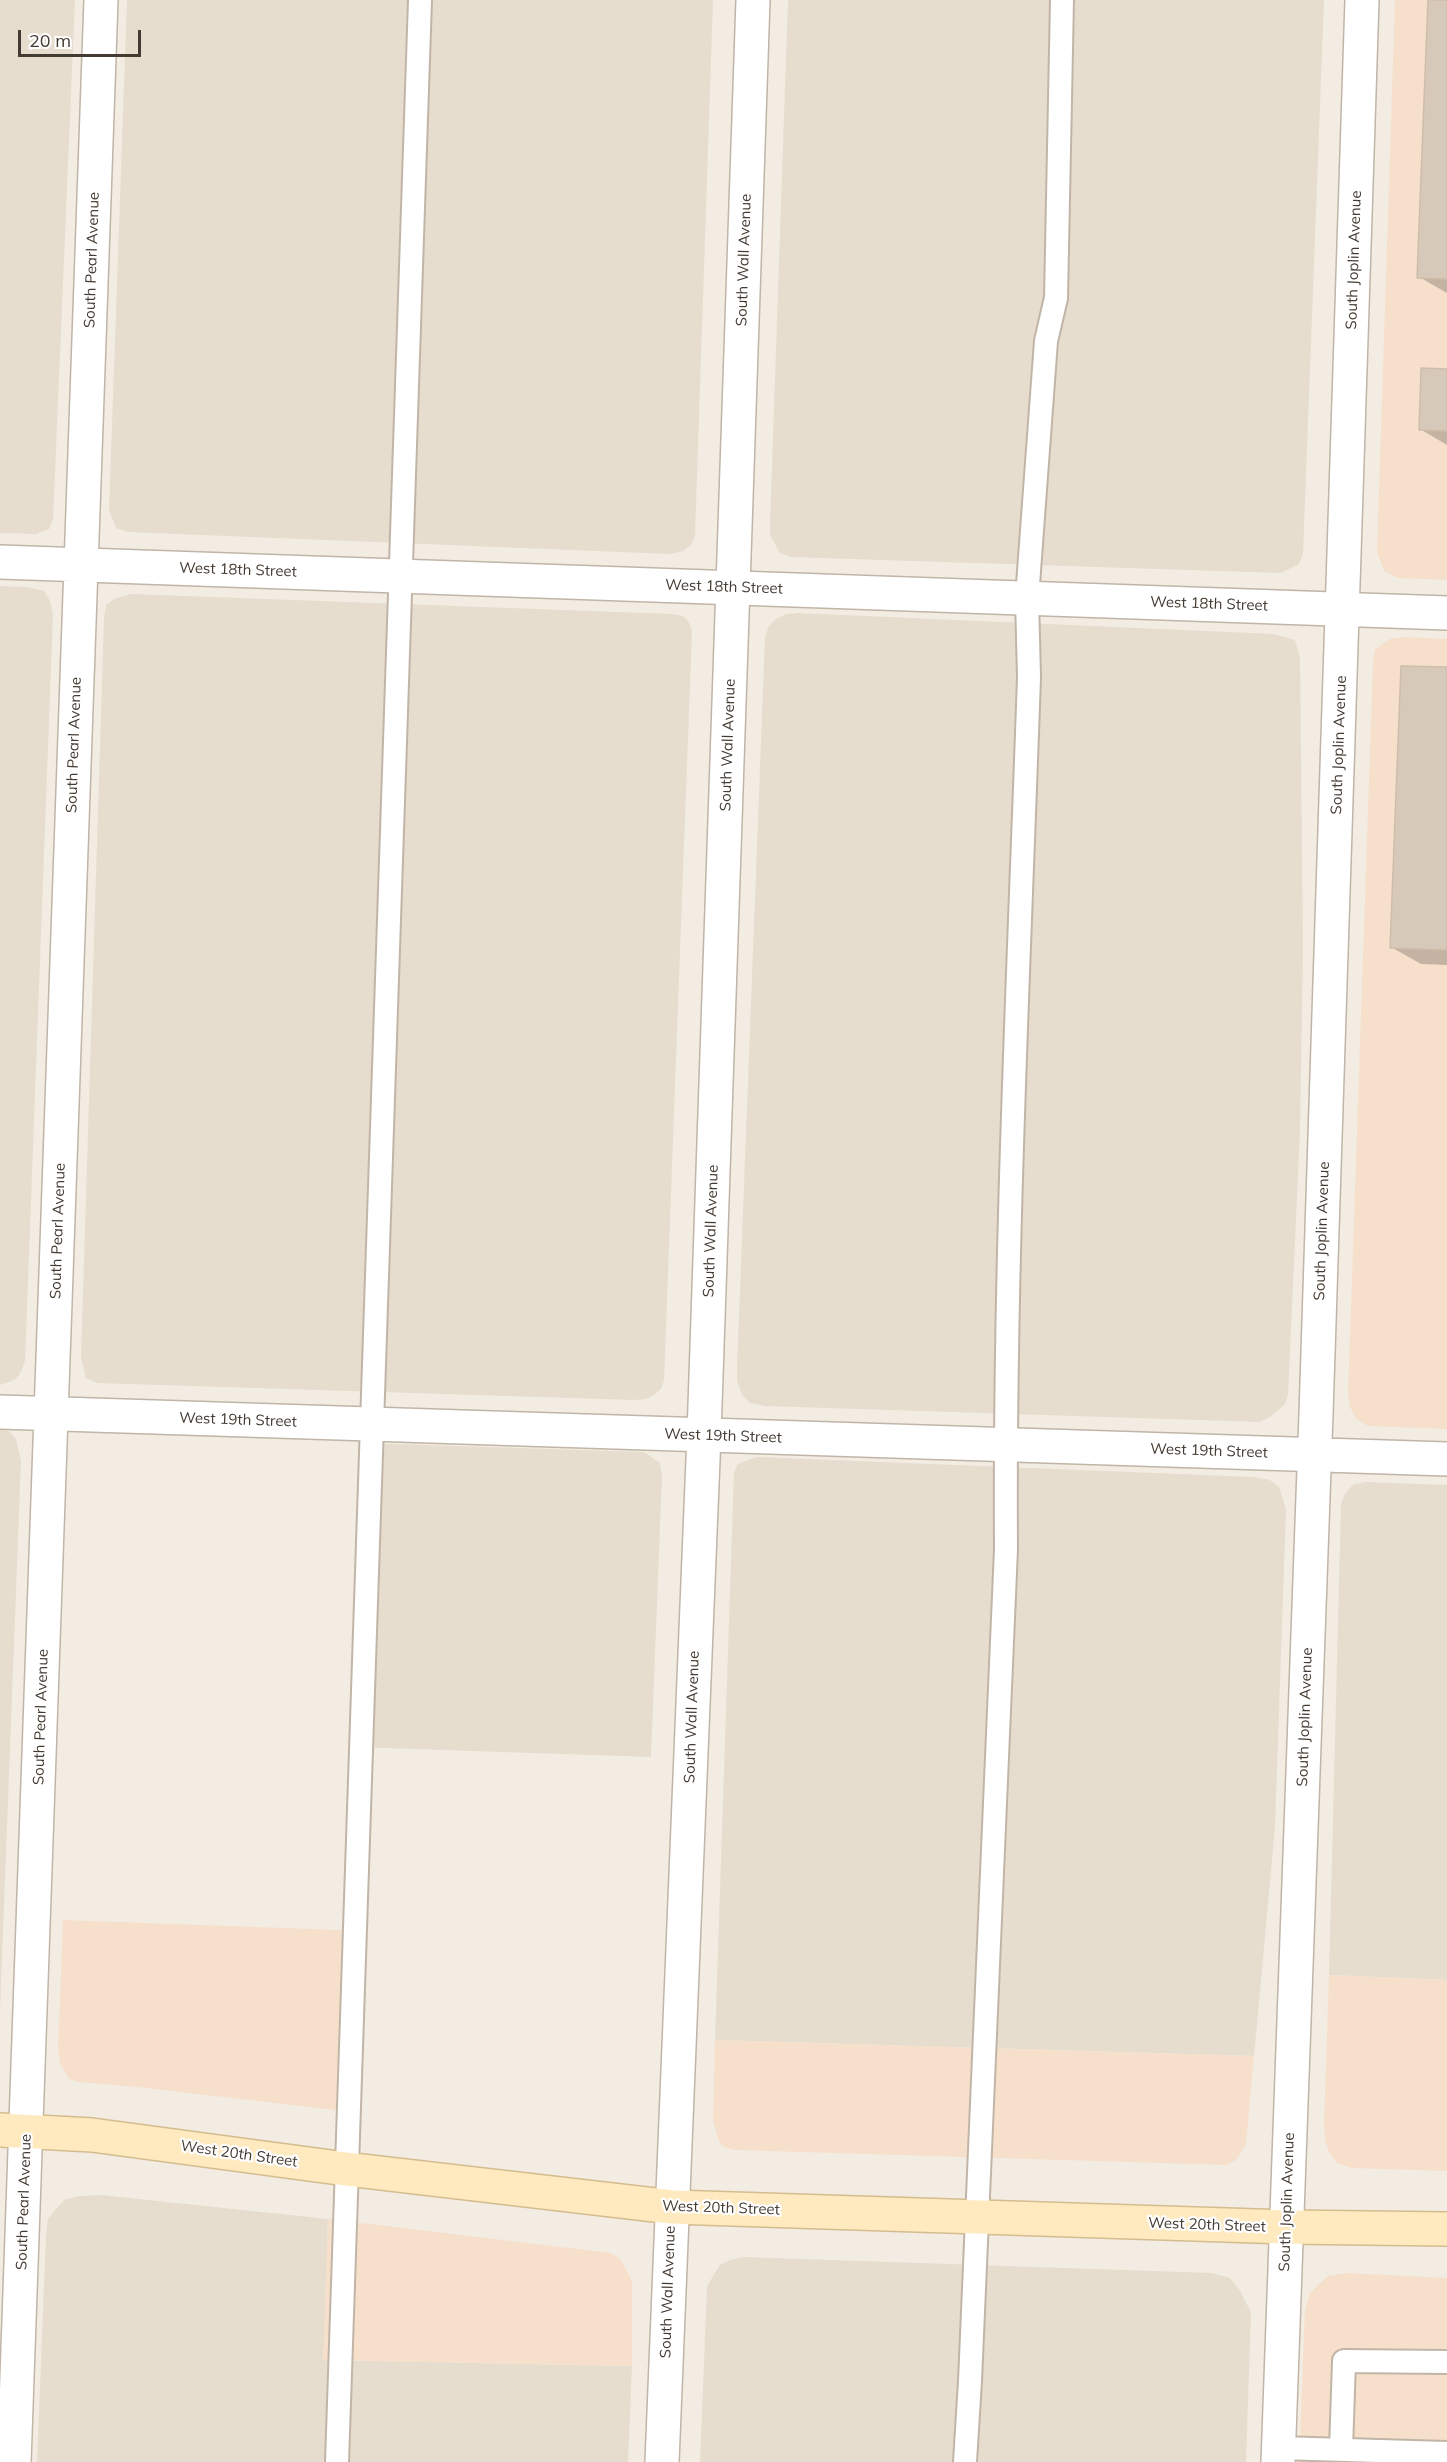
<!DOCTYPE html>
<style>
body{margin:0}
#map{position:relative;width:1447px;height:2462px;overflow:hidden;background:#f2ece2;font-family:Mulish,sans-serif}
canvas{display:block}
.scale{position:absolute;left:18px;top:30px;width:123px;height:27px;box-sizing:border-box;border:3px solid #443b32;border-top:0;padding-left:8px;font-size:18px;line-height:21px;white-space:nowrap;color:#443b32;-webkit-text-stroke:4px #fff;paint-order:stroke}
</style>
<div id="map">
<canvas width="1447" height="2462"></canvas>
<div class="scale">20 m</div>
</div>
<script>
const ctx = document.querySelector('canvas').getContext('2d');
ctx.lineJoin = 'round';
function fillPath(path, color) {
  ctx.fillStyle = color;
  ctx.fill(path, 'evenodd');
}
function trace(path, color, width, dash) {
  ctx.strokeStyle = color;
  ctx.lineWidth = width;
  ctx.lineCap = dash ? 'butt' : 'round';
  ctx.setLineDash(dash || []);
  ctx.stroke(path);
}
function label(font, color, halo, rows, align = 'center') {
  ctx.font = font + ' Mulish,sans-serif';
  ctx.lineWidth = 4.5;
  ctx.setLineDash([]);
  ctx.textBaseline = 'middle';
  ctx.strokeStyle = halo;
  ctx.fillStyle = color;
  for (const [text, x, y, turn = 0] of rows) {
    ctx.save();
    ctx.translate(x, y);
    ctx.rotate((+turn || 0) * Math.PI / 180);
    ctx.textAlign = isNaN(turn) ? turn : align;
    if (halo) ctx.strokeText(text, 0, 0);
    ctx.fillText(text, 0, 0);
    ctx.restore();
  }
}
const residential = new Path2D(`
 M0 0H75L53 519 49 529 36 534 0 533Z
 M127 0H713L695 536 691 545 683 551 670 554 128 532 116 528 109 510Z
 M788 0H1324L1303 554 1299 564 1281 573 790 557 780 553 770 535V524Z
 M0 586 27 587 44 591 50 601 53 614 25 1361 20 1374 14 1380 0 1385Z
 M131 594 672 614 683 616 689 622 692 631 664 1380 661 1389 655 1394 646 1399 634 1400 97 1383 86 1378 81 1357 104 618 106 605 114 599Z
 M797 613 1274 634 1295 640 1300 658 1303 950 1300 1130 1288 1395 1285 1404 1270 1417 1260 1422 765 1406 750 1403 742 1395 737 1381V1368L765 637 769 626 776 619 786 614Z
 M0 1428 10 1432 16 1439 21 1461 0 2010Z
 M363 1443 644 1452 660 1463 662 1475 651 1757 353 1747Z
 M757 1457 1254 1477 1270 1480 1279 1487 1286 1509 1275 1827 1254 2056 715 2040 734 1472 738 1464Z
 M1366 1482 1447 1485V1980L1329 1975 1341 1504 1345 1493 1354 1484Z
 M101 2195 328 2219 324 2360 632 2366 628 2462H37L46 2236 48 2219 64 2200 79 2196Z
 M744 2257 1212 2273 1230 2278 1239 2289 1251 2312 1246 2462H700L707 2286 720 2265 730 2260Z`);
const commercial = new Path2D(`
 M1395 0H1447V580L1398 578 1384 571 1377 551Z
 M1404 637 1447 639V1429L1368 1426 1356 1419 1350 1407 1348 1394 1373 663 1375 650 1382 644 1390 639Z
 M63 1920 367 1931 361 2113 137 2087 79 2082 69 2079 60 2063 58 2049Z
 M1329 1975 1447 1980V2171L1351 2168 1337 2163 1329 2152 1325 2140 1324 2123Z
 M715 2040 1254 2056 1246 2144 1236 2160 1226 2165 735 2150 724 2147 719 2141 713 2121Z
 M328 2219 611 2253 621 2260 632 2281V2366L323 2360Z
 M1346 2273 1447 2278V2462H1299L1305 2310 1310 2293 1318 2285 1328 2276Z`);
const shadow = new Path2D(`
 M1429 0H1447V293L1419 277Z
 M1447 370V445L1420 429Z
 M1447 669V965L1421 964 1391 947Z`);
const building = new Path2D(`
 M1428 0H1447V279L1417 278Z
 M1421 368 1447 369V431L1419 430Z
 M1401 666 1447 667V950L1390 948Z`);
const service = new Path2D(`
 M1279 2448 1447 2453
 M1341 2450 1344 2361 1447 2362
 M337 2462 420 0
 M965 2462 970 2381 1006 1549C1004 1259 1019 968 1029 677L1027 598 1046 341 1056 298 1062 0`);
const minor = new Path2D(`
 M0 562 1447 613
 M0 1412 1447 1459
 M14 2462 101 0
 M662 2462 704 1435 753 0
 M1278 2462 1316 1414 1362 0`);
const secondary = new Path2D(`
 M0 2130 92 2135 346 2169 672 2207 1287 2227 1447 2229`);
const streetNames = [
 ["South Pearl Avenue",92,260,-88],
 ["South Wall Avenue",744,260,-88],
 ["South Joplin Avenue",1354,260,-88],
 ["West 18th Street",238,570,2],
 ["West 18th Street",724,587,2],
 ["West 18th Street",1209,604,2],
 ["South Pearl Avenue",74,745,-88],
 ["South Wall Avenue",728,745,-88],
 ["South Joplin Avenue",1339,745,-88],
 ["South Pearl Avenue",58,1231,-88],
 ["South Wall Avenue",711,1231,-88],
 ["South Joplin Avenue",1322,1231,-88],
 ["West 19th Street",238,1420,2],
 ["West 19th Street",723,1436,2],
 ["West 19th Street",1209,1451,2],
 ["South Pearl Avenue",41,1717,-88],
 ["South Wall Avenue",692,1717,-88],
 ["South Joplin Avenue",1305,1717,-88],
 ["West 20th Street",239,2154,8],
 ["South Pearl Avenue",24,2202,-88],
 ["South Joplin Avenue",1287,2202,-88],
 ["West 20th Street",721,2208,2],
 ["West 20th Street",1207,2225,2],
 ["South Wall Avenue",668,2292,-88]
];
fillPath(residential, '#e6ddcf');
fillPath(commercial, '#f6e0cb');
fillPath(shadow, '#0003');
fillPath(building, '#d7c9ba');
trace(building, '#cfbdaa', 1.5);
trace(service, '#c1b5a7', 26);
trace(minor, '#c1b5a7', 36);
trace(secondary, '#d4bc8f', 36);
trace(service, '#fff', 22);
trace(minor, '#fff', 33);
trace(secondary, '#ffe9bf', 33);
label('15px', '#443b32', '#fff', streetNames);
</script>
